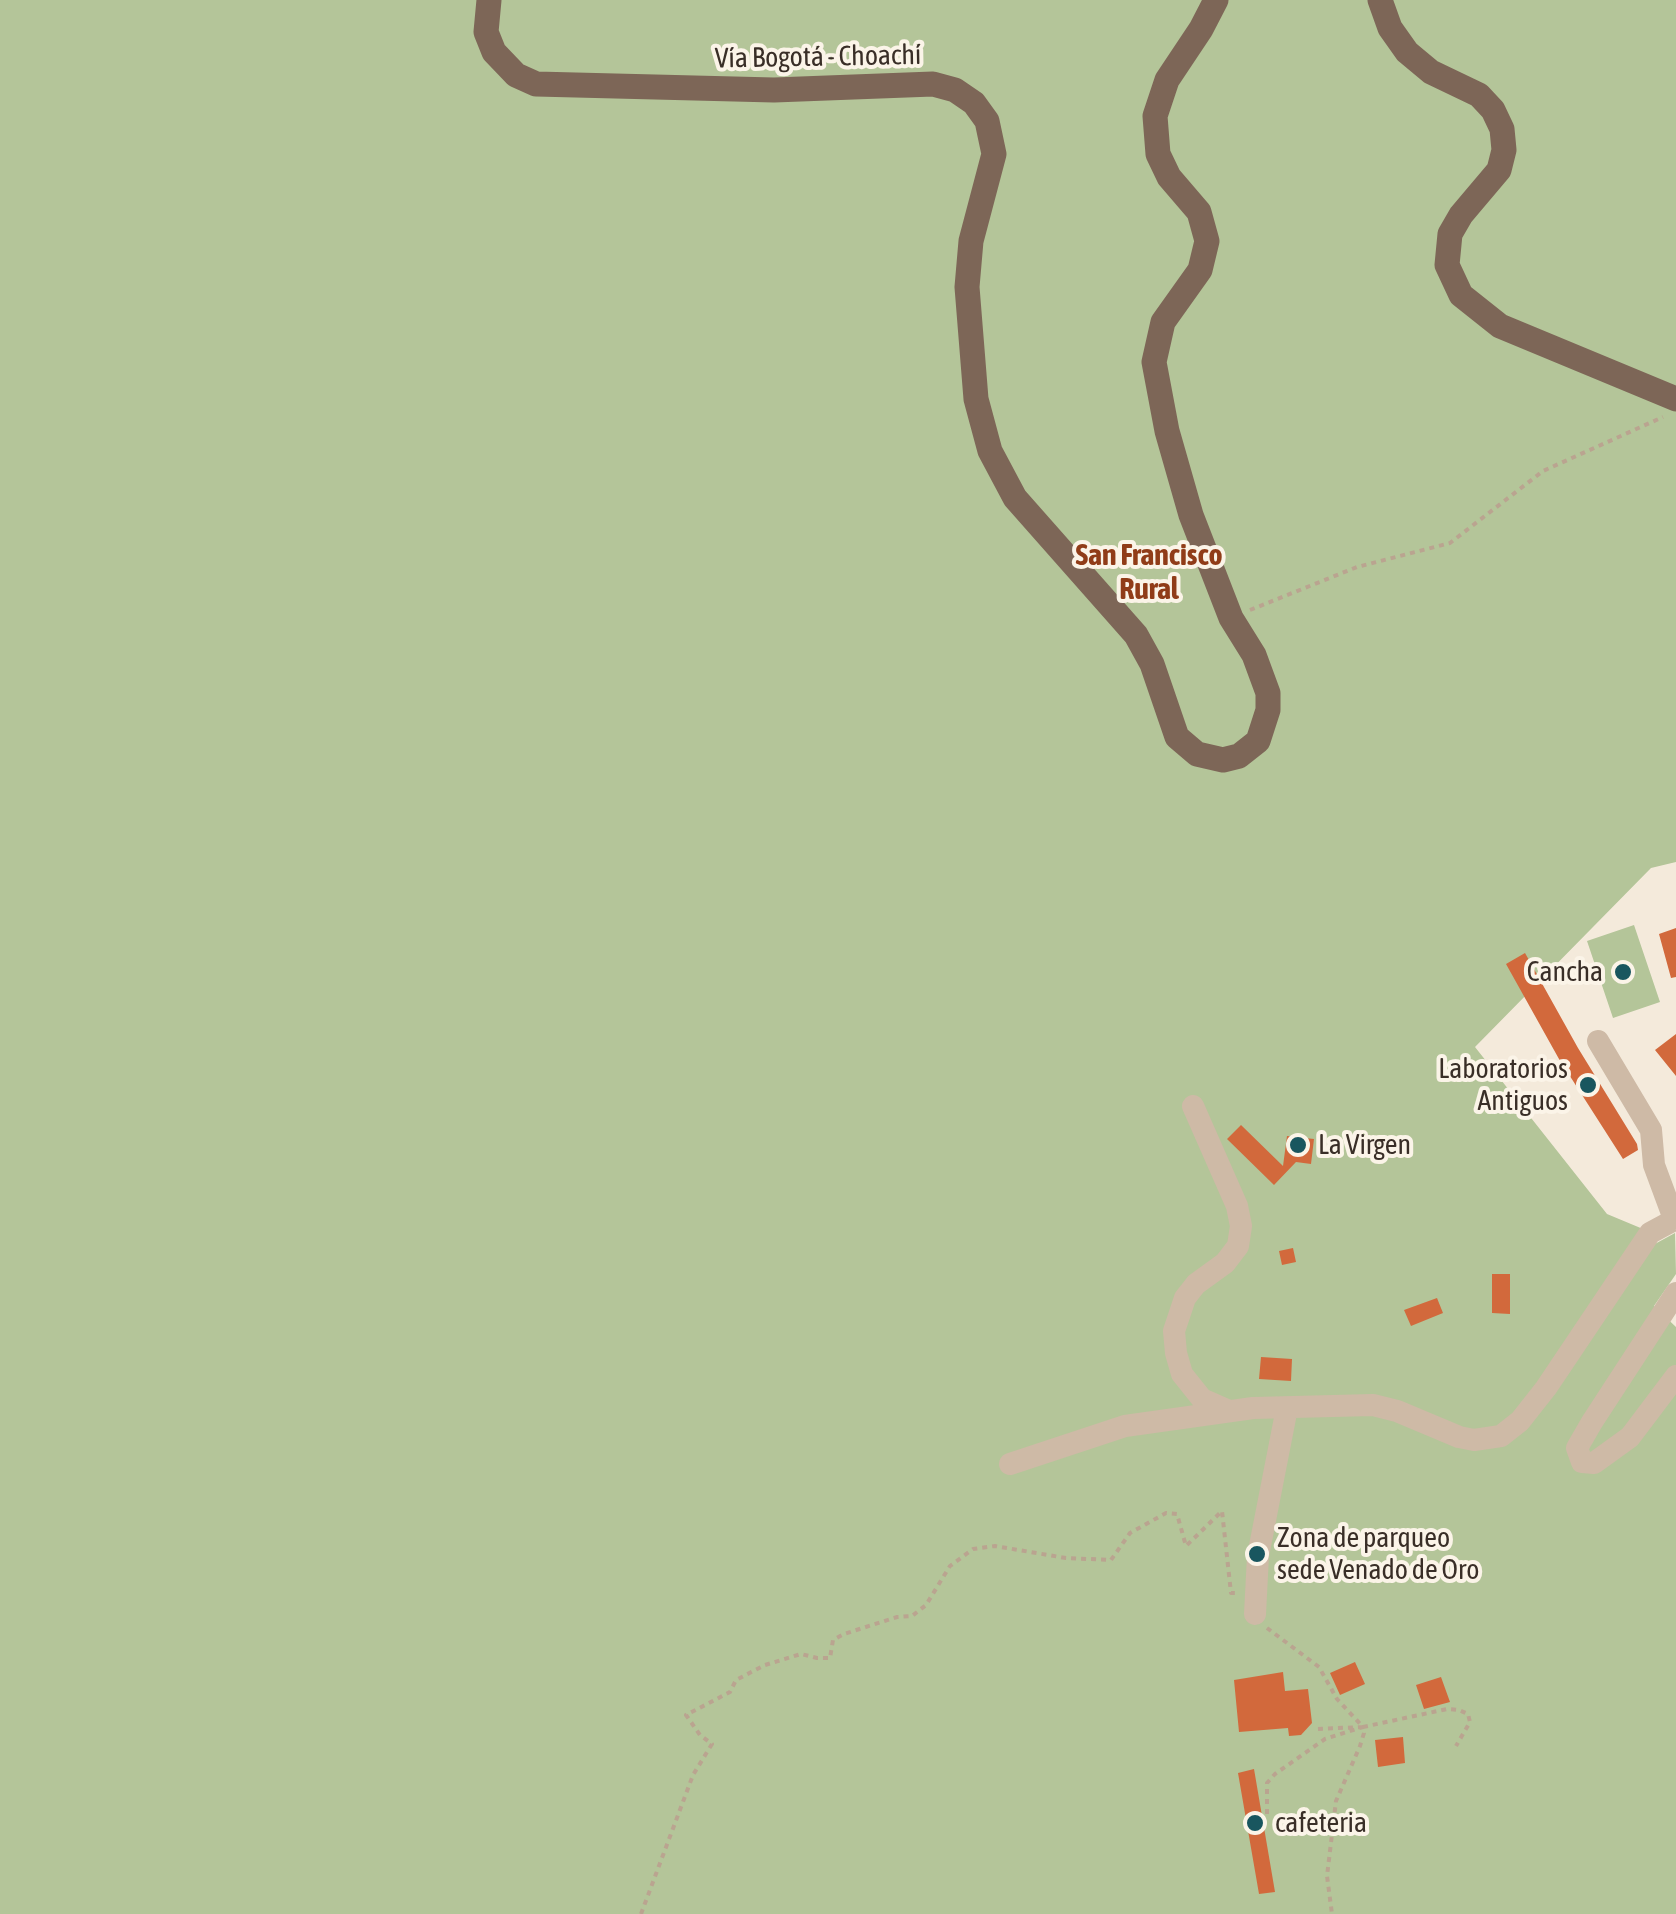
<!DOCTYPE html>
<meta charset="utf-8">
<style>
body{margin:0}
canvas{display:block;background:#f4eadb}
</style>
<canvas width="1676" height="1914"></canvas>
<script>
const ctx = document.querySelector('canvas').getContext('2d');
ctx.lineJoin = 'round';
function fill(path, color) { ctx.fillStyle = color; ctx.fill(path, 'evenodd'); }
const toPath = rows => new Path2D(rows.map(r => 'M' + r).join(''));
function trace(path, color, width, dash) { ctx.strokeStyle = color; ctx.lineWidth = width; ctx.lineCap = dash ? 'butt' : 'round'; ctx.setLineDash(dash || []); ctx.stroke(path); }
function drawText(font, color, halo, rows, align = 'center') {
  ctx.font = font + ' "Asap Condensed",sans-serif'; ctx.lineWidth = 8; ctx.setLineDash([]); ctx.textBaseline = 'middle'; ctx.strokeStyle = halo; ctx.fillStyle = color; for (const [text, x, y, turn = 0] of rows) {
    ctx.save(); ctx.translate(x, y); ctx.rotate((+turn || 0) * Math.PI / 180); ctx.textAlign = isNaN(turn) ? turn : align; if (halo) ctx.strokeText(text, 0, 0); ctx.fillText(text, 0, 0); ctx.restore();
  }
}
fill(toPath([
 [0,0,1676,0,1676,390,1647,398,1676,411,1676,862,1651,868,1475,1047,1607,1214,1643,1229,1653,1245,1675,1233,1676,1274,1654,1306,1676,1327,1676,1914,0,1914],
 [1634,925,1660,1002,1613,1018,1587,941]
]), '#b4c599');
fill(toPath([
 [1676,928,1676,977,1671,978,1659,934],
 [1525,953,1578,1048,1637,1144,1638,1150,1623,1159,1559,1059,1506,964],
 [1676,1034,1676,1076,1655,1050],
 [1241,1125,1283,1166,1287,1136,1314,1139,1311,1164,1296,1162,1274,1185,1227,1139],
 [1293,1248,1296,1262,1282,1265,1279,1251],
 [1492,1274,1510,1274,1510,1314,1492,1313],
 [1437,1298,1443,1313,1411,1326,1404,1310],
 [1261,1357,1292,1359,1291,1381,1259,1379],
 [1355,1662,1365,1684,1340,1695,1330,1673],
 [1283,1672,1285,1691,1308,1689,1312,1723,1301,1735,1289,1736,1288,1728,1239,1732,1234,1680],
 [1441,1677,1450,1702,1424,1709,1416,1685],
 [1403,1737,1405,1763,1378,1767,1375,1740],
 [1254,1769,1275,1892,1259,1894,1238,1773]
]), '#d2693c');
trace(toPath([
 [1250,610,1357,567,1450,543,1543,471,1663,417],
 [1267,1628,1319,1667,1337,1699,1363,1727,1317,1729],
 [1363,1727,1447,1709,1459,1710,1468,1714,1470,1722,1456,1746],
 [1267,1814,1267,1783,1275,1774,1325,1739,1363,1727,1364,1733,1360,1746,1336,1801,1327,1876,1332,1914],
 [641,1914,693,1775,712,1744,700,1735,686,1715,730,1692,736,1680,765,1665,801,1654,817,1658,830,1658,833,1640,844,1634,897,1617,912,1616,926,1605,950,1566,973,1549,995,1546,1066,1558,1111,1560,1130,1533,1166,1513,1177,1514,1186,1546,1222,1511,1231,1593,1235,1593]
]), '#baa490', 4, [5, 5]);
trace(toPath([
 [1598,1041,1651,1130,1654,1165,1674,1219],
 [1193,1106,1237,1206,1241,1226,1238,1246,1225,1263,1196,1284,1185,1298,1174,1331,1176,1353,1182,1374,1202,1399,1227,1410],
 [1676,1293,1592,1422,1577,1448,1582,1462,1594,1463,1630,1437,1676,1376],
 [1010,1464,1125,1426,1253,1408,1373,1405,1397,1411,1459,1437,1474,1440,1501,1436,1520,1421,1546,1388,1650,1233,1676,1219],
 [1255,1614,1258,1556,1287,1408]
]), '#cebaa6', 22);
trace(toPath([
 [489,0,486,32,494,52,516,75,536,84,774,90,933,84,955,90,974,103,987,121,994,154,971,241,967,287,976,399,990,451,1015,498,1136,635,1152,664,1177,737,1197,754,1223,760,1239,756,1258,741,1268,710,1268,693,1254,655,1231,618,1191,515,1167,431,1154,362,1163,322,1200,270,1207,241,1199,212,1169,177,1158,154,1155,116,1167,80,1201,29,1216,0],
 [1380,0,1390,28,1407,52,1431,72,1479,95,1493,110,1502,129,1504,150,1499,170,1461,215,1450,234,1447,265,1461,295,1500,326,1676,399]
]), '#7d6657', 25);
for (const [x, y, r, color] of [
 [1623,972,10,"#19565f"],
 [1588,1085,10,"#19565f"],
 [1298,1145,10,"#19565f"],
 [1257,1554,10,"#19565f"],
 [1255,1823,10,"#19565f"]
]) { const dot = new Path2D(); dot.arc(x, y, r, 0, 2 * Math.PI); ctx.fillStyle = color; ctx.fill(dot); trace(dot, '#fbf4e8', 4); }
drawText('28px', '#392e27', '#fbf4e8', [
 ["Vía Bogotá - Choachí",818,57,-1]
]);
drawText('28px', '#392e27', '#fbf4e8', [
 ["Cancha",1603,972,"right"],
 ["Laboratorios",1568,1069,"right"],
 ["Antiguos",1568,1101,"right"],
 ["La Virgen",1318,1145],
 ["Zona de parqueo",1277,1538],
 ["sede Venado de Oro",1277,1570],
 ["cafeteria",1275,1823]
], 'left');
drawText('bold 30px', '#903c18', '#fbf4e8', [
 ["San Francisco",1149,556],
 ["Rural",1149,590]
]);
</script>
